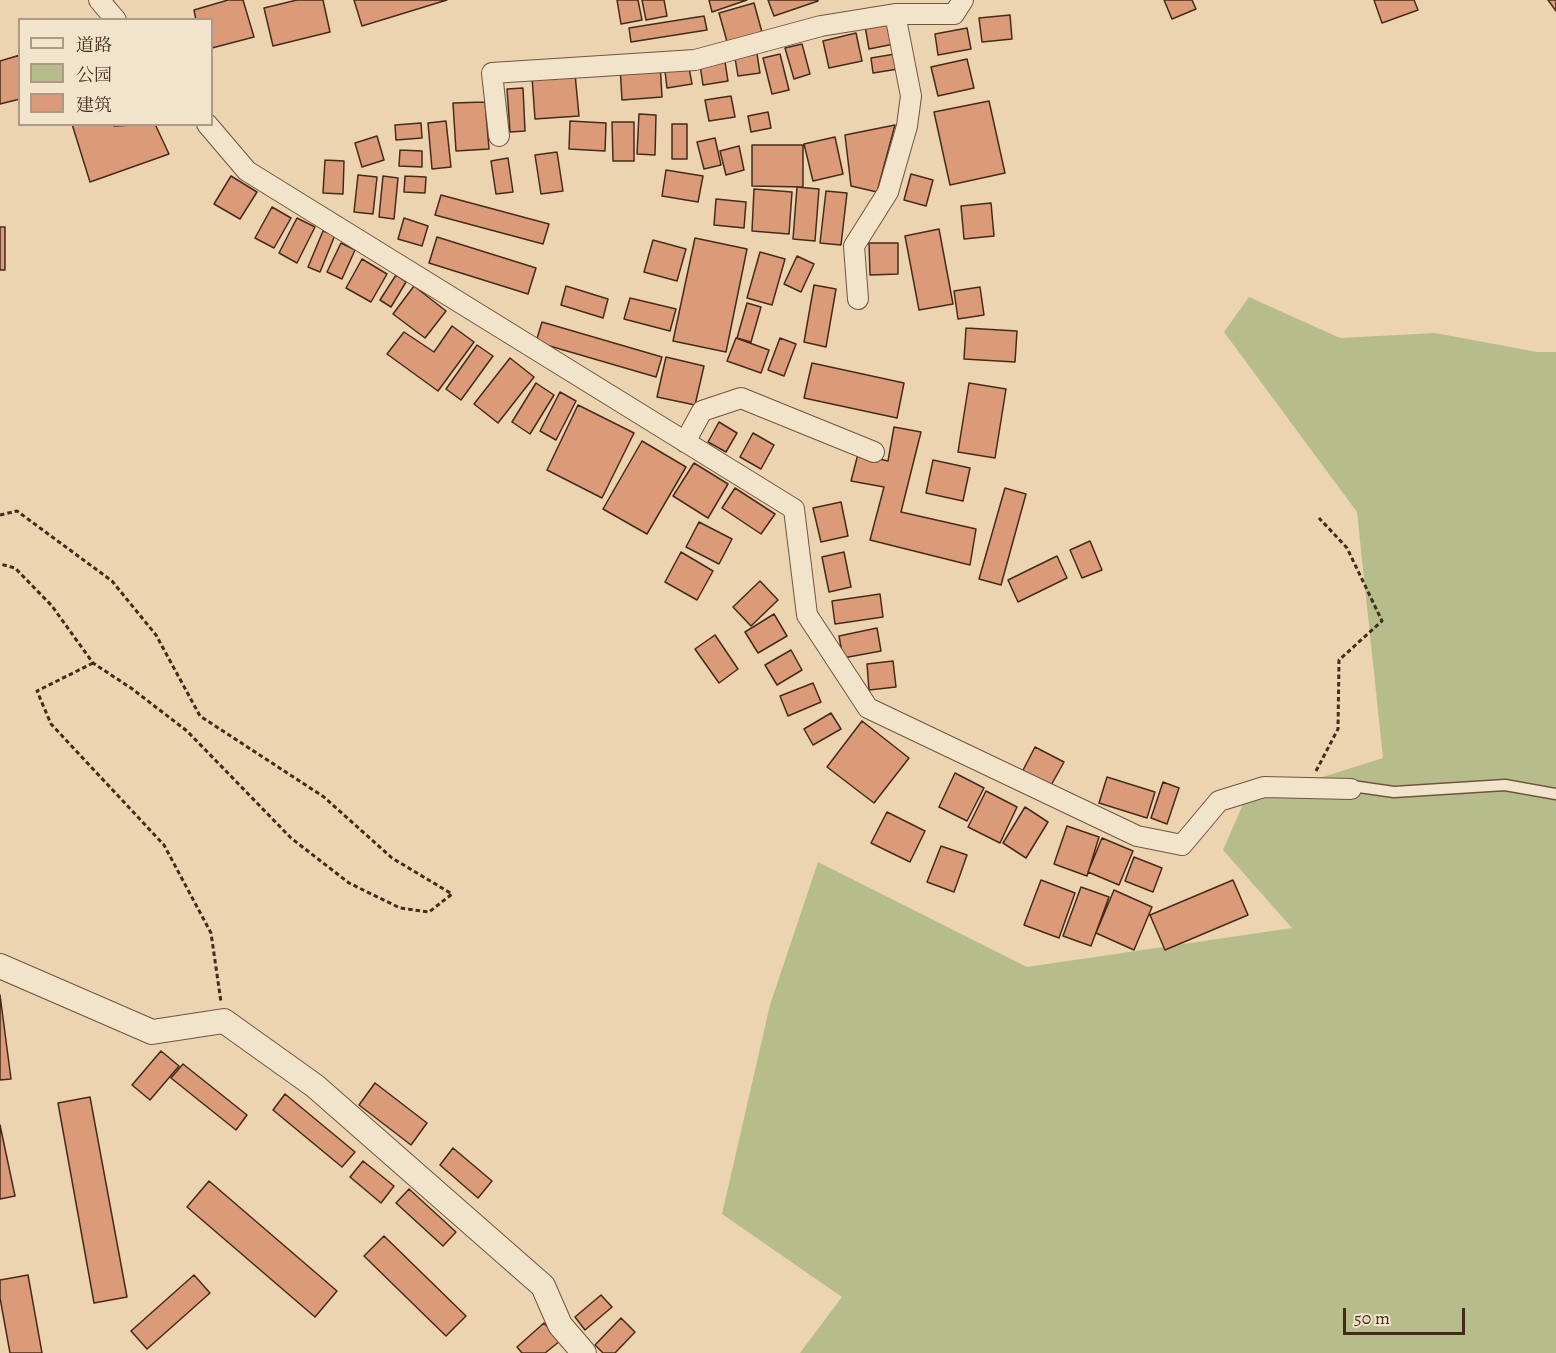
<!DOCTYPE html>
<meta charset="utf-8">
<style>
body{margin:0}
#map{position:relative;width:1556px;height:1353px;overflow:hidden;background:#ebd4af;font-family:Alegreya,"Noto Serif SC",serif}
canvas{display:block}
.legend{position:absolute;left:18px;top:18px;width:195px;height:108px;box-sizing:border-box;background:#f2e3cb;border:2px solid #ad9985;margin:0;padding:8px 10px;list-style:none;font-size:18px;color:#462b1c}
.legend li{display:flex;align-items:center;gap:12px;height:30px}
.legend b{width:30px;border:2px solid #ad9985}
.scale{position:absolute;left:1343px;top:1308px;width:122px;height:27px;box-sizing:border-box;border:3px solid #462b1c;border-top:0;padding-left:8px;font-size:18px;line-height:21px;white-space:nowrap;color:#462b1c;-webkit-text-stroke:4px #f2e3cb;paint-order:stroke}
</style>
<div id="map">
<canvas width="1556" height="1353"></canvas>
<ul class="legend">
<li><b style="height:8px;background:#f2e3cb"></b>道路</li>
<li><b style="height:16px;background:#b6bd8b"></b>公园</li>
<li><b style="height:16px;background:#dc9b78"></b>建筑</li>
</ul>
<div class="scale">50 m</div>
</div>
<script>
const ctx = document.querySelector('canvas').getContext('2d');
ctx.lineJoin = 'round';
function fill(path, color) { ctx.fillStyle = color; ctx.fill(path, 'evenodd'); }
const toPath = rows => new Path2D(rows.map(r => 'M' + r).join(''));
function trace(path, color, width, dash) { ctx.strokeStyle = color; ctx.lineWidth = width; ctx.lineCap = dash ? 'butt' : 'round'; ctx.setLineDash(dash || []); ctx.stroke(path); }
fill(toPath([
 [1249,297,1340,338,1435,333,1537,352,1556,352,1556,1353,800,1353,842,1297,722,1214,770,1005,818,862,1027,967,1292,928,1223,850,1244,802,1383,758,1357,512,1224,332]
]), '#b6bd8b');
const building = toPath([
 [228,0,243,0,254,37,212,48,212,20,196,20,194,10,228,0],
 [297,0,323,0,330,32,273,46,264,8,297,0],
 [354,0,447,0,362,26,354,0],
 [617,0,638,0,642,20,621,24,617,0],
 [642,0,664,0,667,16,646,20,642,0],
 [709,0,747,0,712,12,709,0],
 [768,0,818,0,818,1,774,16,768,0],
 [1164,0,1192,0,1196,9,1172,19,1164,0],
 [1374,0,1414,0,1418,10,1382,23,1374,0],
 [1548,0,1556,0,1556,11,1548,0],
 [754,3,763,36,728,45,719,13,754,3],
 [1010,15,1012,39,982,42,979,18,1010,15],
 [704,16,707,30,631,42,629,28,704,16],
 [889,21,894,44,869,49,865,26,889,21],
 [967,28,971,49,938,55,935,34,967,28],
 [856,33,862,61,829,68,823,41,856,33],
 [802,44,810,74,794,79,785,48,802,44],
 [757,54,760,73,738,76,735,58,757,54],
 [780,54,789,90,772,94,763,58,780,54],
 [895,54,898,69,873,73,871,58,895,54],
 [20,55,20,99,0,104,0,61,20,55],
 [967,59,974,88,938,96,931,67,967,59],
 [725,62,728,81,703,85,700,65,725,62],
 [660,63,662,97,622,100,620,66,660,63],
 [689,68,692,84,667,88,665,71,689,68],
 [575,74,579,116,535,119,532,77,575,74],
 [523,88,525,131,510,132,507,89,523,88],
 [731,96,735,117,709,121,705,100,731,96],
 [989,101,1005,173,950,185,934,112,989,101],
 [485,102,489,149,456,151,453,103,485,102],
 [768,112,771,128,751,132,748,116,768,112],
 [639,114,656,115,655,155,637,154,639,114],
 [446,121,451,167,432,169,428,123,446,121],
 [570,121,606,123,605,151,569,149,570,121],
 [612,122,634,122,634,161,613,161,612,122],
 [421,123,422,138,396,140,395,125,421,123],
 [72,124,114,124,114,126,155,124,169,154,90,182,72,124],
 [672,124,687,124,687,159,672,159,672,124],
 [895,125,877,192,851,186,845,135,895,125],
 [377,136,384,160,362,167,355,143,377,136],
 [835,137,843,174,813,181,804,144,835,137],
 [715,138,721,165,704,169,697,142,715,138],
 [752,145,803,145,803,187,752,186,752,145],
 [739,146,744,170,726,175,720,151,739,146],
 [400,150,422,151,422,167,399,166,400,150],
 [557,152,563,191,541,194,535,155,557,152],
 [508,158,513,192,496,194,491,161,508,158],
 [325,160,344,161,343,194,323,193,325,160],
 [666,170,703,176,698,202,662,196,666,170],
 [911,174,933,180,926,206,904,200,911,174],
 [358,175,377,177,373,214,354,212,358,175],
 [231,176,257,192,240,219,214,204,231,176],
 [383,176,398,178,394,219,379,217,383,176],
 [405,176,426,177,425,193,404,192,405,176],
 [797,187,819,189,815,241,793,239,797,187],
 [754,189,792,192,789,234,752,231,754,189],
 [826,191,847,193,841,245,820,243,826,191],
 [441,195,549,224,543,244,435,215,441,195],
 [716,199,746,202,744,228,714,225,716,199],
 [991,203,994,236,964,239,961,206,991,203],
 [272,207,291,218,274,248,255,238,272,207],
 [297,218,315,227,297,263,279,253,297,218],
 [404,218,428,226,422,246,398,239,404,218],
 [0,227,5,227,5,270,0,270,0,227],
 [939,229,953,304,919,310,905,236,939,229],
 [323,231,335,235,320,272,308,267,323,231],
 [437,237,536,268,528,294,429,263,437,237],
 [695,238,747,249,726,352,673,341,695,238],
 [653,240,686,249,677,281,644,272,653,240],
 [341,243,355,250,342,279,327,272,341,243],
 [869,243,898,243,898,274,870,275,869,243],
 [760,252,785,259,772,305,747,298,760,252],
 [797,256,814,264,801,292,784,284,797,256],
 [362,259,387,274,371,302,346,288,362,259],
 [396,275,406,282,391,307,380,300,396,275],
 [814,285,836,289,826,347,804,342,814,285],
 [414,286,446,311,425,338,393,314,414,286],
 [566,286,608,299,603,318,561,305,566,286],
 [980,287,984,315,958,319,954,291,980,287],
 [630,298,676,309,670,331,624,319,630,298],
 [747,303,761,307,751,342,737,338,747,303],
 [542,322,662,357,656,377,536,342,542,322],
 [452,326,474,342,438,391,387,354,404,332,434,352,452,326],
 [966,328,1017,331,1015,362,964,359,966,328],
 [736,338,769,350,761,373,727,361,736,338],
 [780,338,796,344,784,376,768,370,780,338],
 [477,345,493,356,461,400,446,389,477,345],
 [666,357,704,366,695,405,657,397,666,357],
 [510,358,534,377,498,423,474,404,510,358],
 [812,363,904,383,897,418,804,398,812,363],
 [536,383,554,395,530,434,512,422,536,383],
 [969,383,1006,389,995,458,958,452,969,383],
 [560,392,576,401,556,440,540,431,560,392],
 [578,405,634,433,602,498,547,470,578,405],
 [719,422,737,433,726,452,708,442,719,422],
 [894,427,921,432,901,512,976,529,970,565,870,540,884,487,851,481,858,454,888,461,894,427],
 [753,433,774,445,761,469,740,457,753,433],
 [642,441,686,467,647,534,603,509,642,441],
 [933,460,970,468,963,501,926,493,933,460],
 [694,463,728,484,708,518,673,496,694,463],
 [735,488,775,514,761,534,722,508,735,488],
 [1005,488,1026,494,1001,585,979,579,1005,488],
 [841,502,848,536,821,542,813,508,841,502],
 [699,522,732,539,719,564,686,547,699,522],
 [1090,541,1102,570,1082,578,1070,550,1090,541],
 [681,552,713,571,697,600,665,582,681,552],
 [844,552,851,587,829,592,822,557,844,552],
 [1057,556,1067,578,1018,602,1008,580,1057,556],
 [760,581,778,600,751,626,733,607,760,581],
 [880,594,883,617,835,624,832,601,880,594],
 [774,614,787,636,758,653,745,632,774,614],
 [877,628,881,651,843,658,839,636,877,628],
 [715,635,738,669,719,683,695,649,715,635],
 [791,650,802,670,777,685,765,665,791,650],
 [893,661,896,687,869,690,867,664,893,661],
 [813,683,821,702,788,716,780,696,813,683],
 [831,713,841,729,813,745,804,729,831,713],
 [862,721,909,758,874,803,827,767,862,721],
 [1035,747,1064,762,1049,789,1021,774,1035,747],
 [955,773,984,788,967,821,939,807,955,773],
 [1107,777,1155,792,1147,818,1099,803,1107,777],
 [1163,782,1179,788,1167,824,1151,818,1163,782],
 [986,791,1017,807,1000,843,968,827,986,791],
 [1025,807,1048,822,1026,858,1003,843,1025,807],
 [887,812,925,831,910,862,871,843,887,812],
 [1067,826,1099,837,1087,876,1054,864,1067,826],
 [1102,838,1133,851,1119,885,1088,872,1102,838],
 [941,846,967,855,954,892,927,882,941,846],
 [1134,857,1162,868,1153,892,1125,881,1134,857],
 [1041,880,1075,893,1059,938,1024,925,1041,880],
 [1233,880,1248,915,1165,950,1150,915,1233,880],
 [1081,887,1109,897,1091,946,1063,936,1081,887],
 [1114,890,1152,907,1134,950,1096,933,1114,890],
 [0,995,11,1079,0,1080,0,995],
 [161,1051,179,1066,150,1100,132,1085,161,1051],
 [183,1064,247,1115,236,1130,171,1078,183,1064],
 [375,1083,427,1123,411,1145,359,1105,375,1083],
 [285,1094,355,1152,342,1167,273,1110,285,1094],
 [90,1097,127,1297,94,1303,58,1103,90,1097],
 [0,1125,15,1196,0,1199,0,1125],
 [453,1148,492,1181,478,1198,440,1165,453,1148],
 [363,1161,394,1186,381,1203,350,1177,363,1161],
 [209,1181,337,1291,315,1317,187,1207,209,1181],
 [409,1189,456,1232,443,1246,396,1203,409,1189],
 [384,1236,466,1316,446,1336,364,1256,384,1236],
 [28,1275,42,1353,10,1353,0,1298,0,1280,28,1275],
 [194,1275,210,1293,147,1349,131,1331,194,1275],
 [601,1295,612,1307,585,1330,575,1317,601,1295],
 [621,1318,635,1332,615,1353,603,1353,595,1345,621,1318],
 [544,1323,560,1341,545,1353,522,1353,517,1347,544,1323]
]);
fill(building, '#dc9b78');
trace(building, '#462b1c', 1.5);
const service = toPath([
 [1351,789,1359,787,1394,792,1505,785,1556,794]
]);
const minor = toPath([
 [99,0,116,20],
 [207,124,247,171,794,509,807,615,868,708,1137,836,1182,845,1219,801,1264,787,1351,789],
 [499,136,492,73,695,60,821,26,895,14],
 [858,299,854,246,888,192,907,126,911,96,895,14,954,14,963,0],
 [685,442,702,411,741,398,874,452]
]);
const tertiary = toPath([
 [0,966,152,1032,224,1021,315,1086,543,1286,560,1325,584,1353]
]);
trace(service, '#6f5541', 13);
trace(minor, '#6f5541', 22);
trace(tertiary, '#6f5541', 26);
trace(toPath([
 [0,515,17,511,112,581,156,635,200,716,324,797,392,858,452,894,429,912,400,908,349,883,291,838,187,731,131,688,93,663,52,606,15,568,0,564],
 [93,663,37,691,51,724,164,845,211,933,221,1002],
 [1316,771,1338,729,1339,660,1382,621,1347,548,1319,518]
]), '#462b1c', 3, [4.5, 3]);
trace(service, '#f2e3cb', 10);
trace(minor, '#f2e3cb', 20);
trace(tertiary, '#f2e3cb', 24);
</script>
